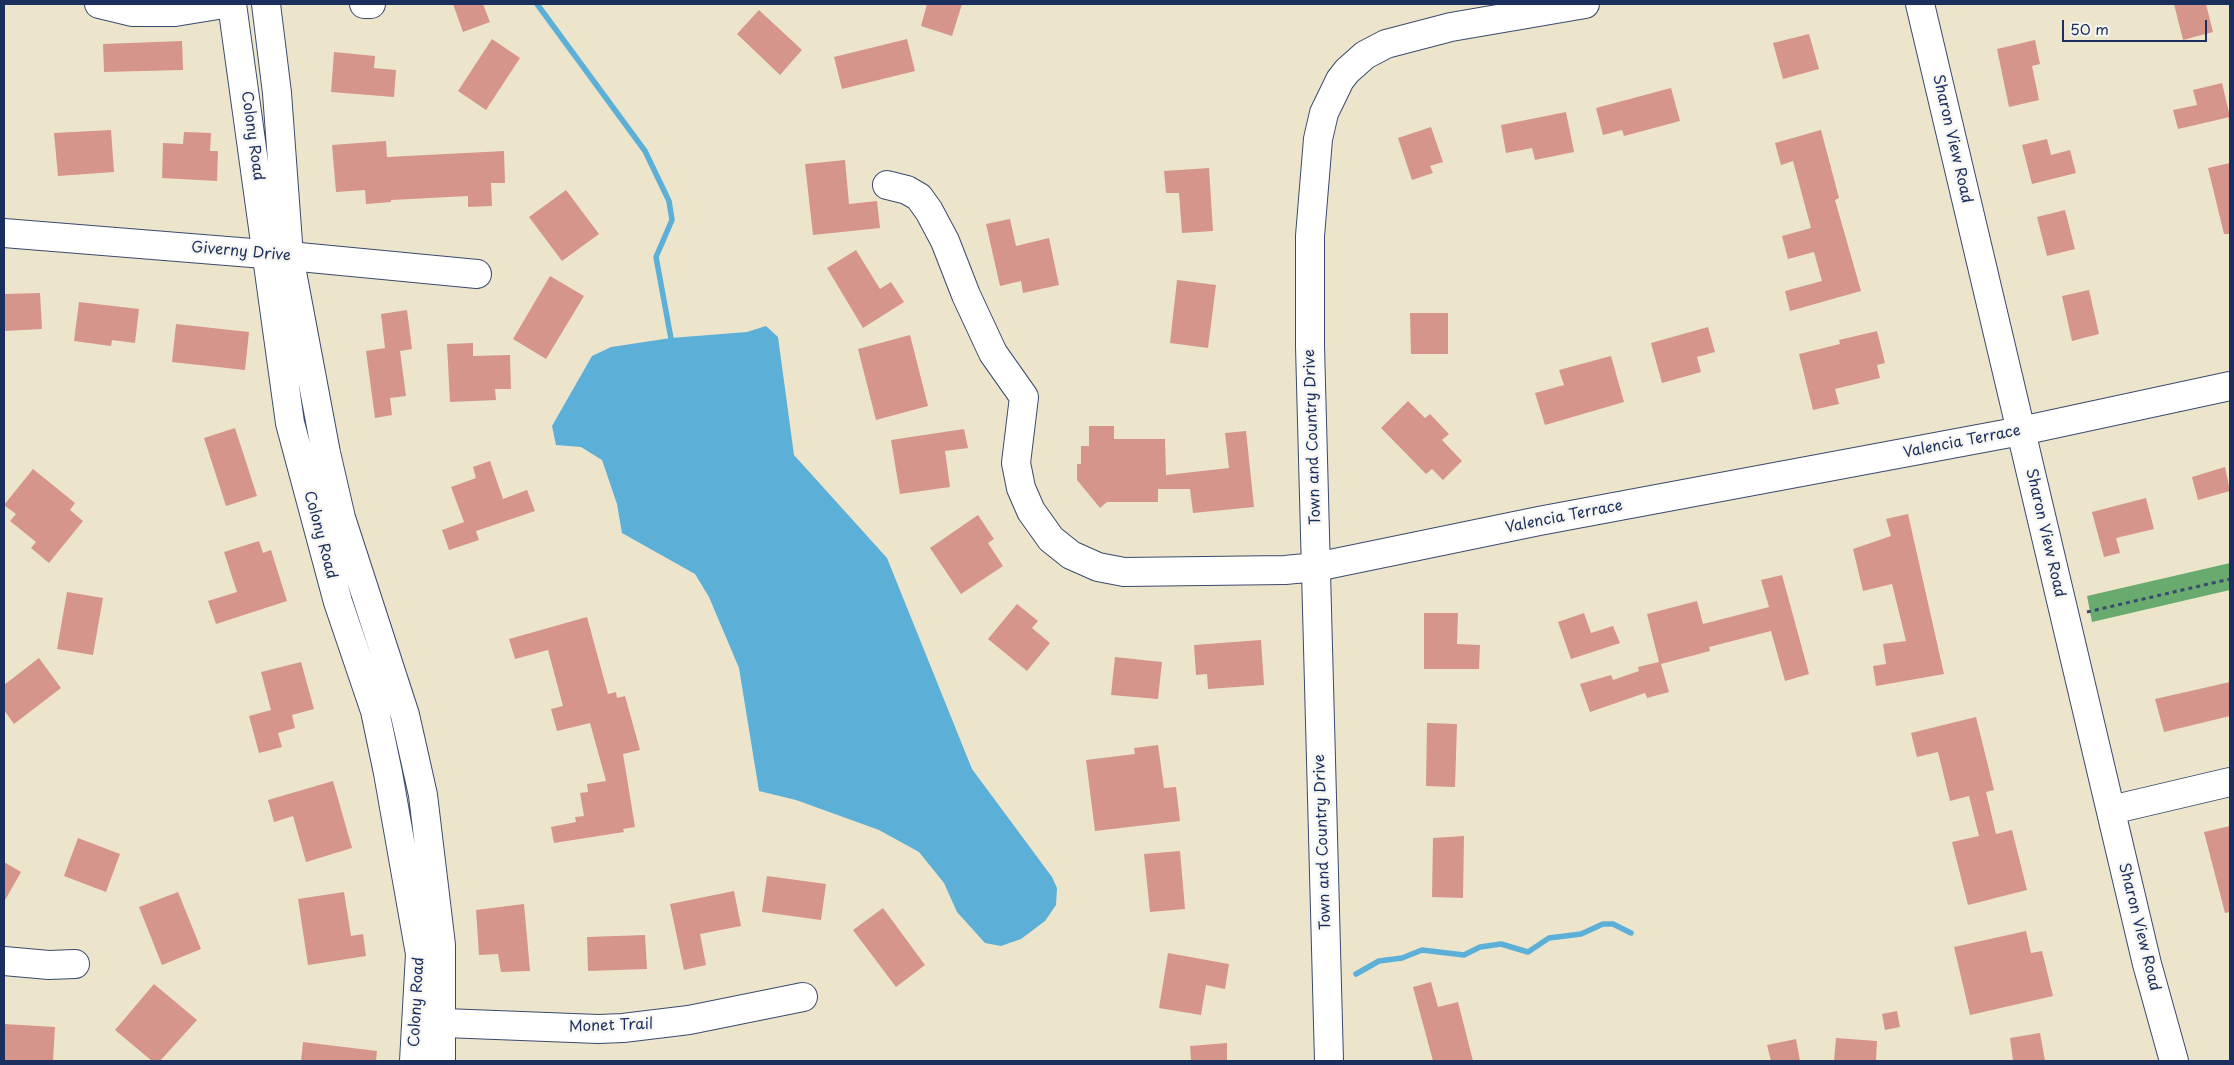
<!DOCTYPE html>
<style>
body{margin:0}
#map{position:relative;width:2234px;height:1065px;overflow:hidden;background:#ede5cb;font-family:"Playpen Sans",sans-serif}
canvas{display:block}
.frame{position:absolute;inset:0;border:5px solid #1b2f5e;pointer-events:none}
.scale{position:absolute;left:2062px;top:20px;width:145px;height:22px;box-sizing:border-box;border:2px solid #1b2f5e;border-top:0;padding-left:6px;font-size:15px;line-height:18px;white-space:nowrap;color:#1b2f5e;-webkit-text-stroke:4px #f6f6f2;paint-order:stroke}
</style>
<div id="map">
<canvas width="2234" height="1065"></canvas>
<div class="frame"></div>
<div class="scale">50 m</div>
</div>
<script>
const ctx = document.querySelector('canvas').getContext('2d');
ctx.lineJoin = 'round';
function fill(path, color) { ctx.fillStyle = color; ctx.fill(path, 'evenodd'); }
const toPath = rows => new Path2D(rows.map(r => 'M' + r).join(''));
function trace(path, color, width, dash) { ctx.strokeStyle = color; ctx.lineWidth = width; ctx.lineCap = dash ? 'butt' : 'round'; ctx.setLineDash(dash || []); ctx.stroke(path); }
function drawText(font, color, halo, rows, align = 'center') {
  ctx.font = font + ' "Playpen Sans",sans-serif'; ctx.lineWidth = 5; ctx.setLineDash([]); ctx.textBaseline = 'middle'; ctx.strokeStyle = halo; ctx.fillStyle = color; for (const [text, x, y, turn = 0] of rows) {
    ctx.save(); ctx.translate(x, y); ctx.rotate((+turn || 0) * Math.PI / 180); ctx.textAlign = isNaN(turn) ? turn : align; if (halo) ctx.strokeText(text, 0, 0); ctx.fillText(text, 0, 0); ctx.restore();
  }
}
fill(toPath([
 [2230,563,2230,590,2092,622,2087,596]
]), '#69ab6e');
fill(toPath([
 [766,326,778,337,794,455,887,558,972,769,1052,877,1057,888,1056,905,1045,921,1021,939,1001,946,985,943,957,912,944,883,919,852,879,830,796,800,759,791,739,668,709,597,695,574,622,533,617,504,602,460,581,447,556,445,552,426,592,356,611,347,671,338,747,332]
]), '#5cafd7');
trace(toPath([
 [537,4,645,151,669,201,672,220,656,257,672,344],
 [1356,974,1379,961,1402,958,1422,950,1464,955,1480,947,1501,944,1528,952,1549,938,1581,934,1603,924,1613,924,1631,933]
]), '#5cafd7', 5.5);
fill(toPath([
 [453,4,483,4,490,22,463,32],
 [927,4,962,4,952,36,921,26],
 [2174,4,2206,4,2213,32,2183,40],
 [759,10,802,50,780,75,737,34],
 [1809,34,1819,69,1783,79,1773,43],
 [492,39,520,58,486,110,458,91],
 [907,39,915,71,842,89,834,57],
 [2035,40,2040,64,2032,66,2039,100,2009,107,1997,49],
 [182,41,183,70,104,72,103,44],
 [334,52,375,56,374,68,396,70,394,97,331,92],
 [2222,83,2230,117,2178,129,2173,110,2197,105,2193,90],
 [1671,88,1680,121,1624,136,1622,130,1603,135,1596,108],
 [1566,112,1574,152,1535,160,1532,148,1506,153,1501,125],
 [1431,127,1443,162,1430,166,1433,173,1412,180,1398,138],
 [111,130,114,172,58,176,54,133],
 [1821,130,1839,198,1835,200,1861,291,1790,311,1785,291,1822,281,1814,252,1788,259,1782,236,1811,228,1793,161,1781,165,1775,143],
 [184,132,211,133,210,151,218,151,217,181,162,178,163,143,183,144],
 [2047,139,2051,155,2070,150,2076,173,2032,184,2022,145],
 [386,141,387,157,504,151,505,183,491,183,492,206,468,207,468,196,391,200,391,202,366,204,365,190,336,192,332,145],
 [845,160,849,204,877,201,880,228,813,235,805,164],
 [2230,163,2230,234,2224,234,2208,168],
 [1209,168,1213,231,1182,233,1179,193,1166,193,1164,171],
 [566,190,599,234,562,261,529,217],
 [2065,210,2075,249,2047,256,2037,217],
 [1010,219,1016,246,1049,238,1059,285,1023,293,1021,281,1000,286,986,224],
 [856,250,880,289,891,282,904,302,863,328,827,268],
 [550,276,584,296,546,359,513,339],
 [1177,280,1216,285,1208,348,1170,343],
 [2089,290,2099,334,2072,341,2062,296],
 [40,293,42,329,4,331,4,294],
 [79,302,139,309,135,343,112,340,111,346,74,341],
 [407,310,412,349,400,351,406,396,390,398,392,415,375,418,366,351,385,348,381,314],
 [1410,313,1448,313,1448,354,1411,354],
 [176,324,249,332,245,370,172,362],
 [1708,327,1715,352,1697,357,1701,372,1662,383,1651,343],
 [1877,331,1885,363,1877,365,1880,378,1835,389,1839,404,1813,410,1799,354,1840,344,1839,340],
 [910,335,928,406,876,420,858,349],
 [473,343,473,356,510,355,511,389,495,389,496,400,450,402,447,344],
 [1611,356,1624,402,1545,425,1535,393,1564,385,1559,370],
 [1408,401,1425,418,1430,414,1449,434,1442,440,1462,461,1443,480,1432,469,1426,474,1381,428],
 [1089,426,1114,426,1114,439,1165,439,1166,475,1229,468,1225,433,1246,431,1254,507,1193,513,1190,489,1158,489,1158,502,1107,502,1100,508,1077,480,1077,464,1081,464,1081,446,1089,446],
 [235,428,257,496,226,506,204,438],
 [964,429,968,448,945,451,950,487,900,494,891,440],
 [490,461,503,499,527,490,535,511,476,531,479,540,449,550,442,530,464,522,451,487,476,478,473,467],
 [2225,467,2230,491,2198,500,2192,477],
 [33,469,75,503,70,510,83,521,49,563,31,548,36,542,10,521,16,514,4,505],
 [2146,498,2154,529,2116,538,2120,553,2104,557,2092,512],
 [1908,514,1944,674,1876,686,1873,666,1886,664,1883,644,1906,641,1892,584,1863,591,1853,549,1891,536,1886,519],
 [978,515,994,539,988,543,1003,566,961,594,930,548],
 [259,541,263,553,271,550,287,601,216,624,208,601,237,592,224,552],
 [1782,575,1809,674,1785,681,1771,631,1709,647,1710,651,1661,664,1669,692,1647,698,1645,693,1590,712,1580,684,1611,675,1613,680,1639,671,1638,667,1659,662,1647,614,1697,601,1703,624,1769,607,1761,580],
 [67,592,103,598,93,655,57,649],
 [1017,604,1038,621,1032,628,1050,643,1027,671,988,639],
 [1424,613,1458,613,1457,644,1480,645,1479,669,1424,669],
 [1584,613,1591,633,1613,626,1620,643,1571,659,1558,622],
 [587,617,608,694,616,692,617,698,625,696,640,750,623,754,635,827,623,829,624,832,554,843,551,827,576,822,575,817,584,816,580,793,588,792,587,784,606,781,590,723,557,731,551,709,563,706,548,650,515,659,509,639],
 [1261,640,1264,685,1208,689,1207,674,1196,675,1194,645],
 [1115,657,1162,662,1158,699,1111,695],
 [39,658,61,688,14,724,4,710,4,685],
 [301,662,314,709,292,715,295,728,278,733,282,747,259,753,249,716,271,710,261,672],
 [2230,682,2230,716,2164,732,2155,699],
 [1976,717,1994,790,1986,792,1996,834,2012,830,2027,890,1968,905,1952,842,1979,836,1969,796,1950,801,1938,752,1917,757,1911,733],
 [1427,723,1457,724,1455,787,1426,786],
 [1158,745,1164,788,1176,787,1180,821,1095,831,1086,760,1135,754,1134,748],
 [333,781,352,848,306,862,293,816,274,822,268,800],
 [2230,826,2230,912,2225,913,2204,832],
 [1464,836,1463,898,1432,897,1433,838],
 [78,838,120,854,106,892,64,876],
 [1180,851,1185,909,1150,912,1144,854],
 [4,862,21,872,4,902],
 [767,876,826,884,821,920,762,912],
 [734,891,741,926,700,934,706,965,684,970,670,904],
 [178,892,201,949,162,965,139,907],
 [344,892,351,936,363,934,366,956,308,965,298,899],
 [524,904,530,971,501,972,498,954,479,955,476,910],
 [883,908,925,965,896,987,853,930],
 [2026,931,2031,953,2042,951,2053,996,1970,1015,1954,947],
 [645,935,647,969,588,971,587,937],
 [1168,953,1229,964,1225,989,1206,985,1201,1015,1159,1008],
 [1431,982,1438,1007,1458,1002,1473,1061,1433,1061,1413,987],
 [154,984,197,1020,160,1061,152,1061,115,1030],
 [1897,1011,1900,1027,1885,1030,1882,1014],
 [4,1024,55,1027,53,1061,4,1061],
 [2040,1033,2045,1061,2013,1061,2010,1038],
 [1836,1038,1877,1041,1876,1061,1834,1061],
 [1796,1039,1800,1061,1771,1061,1767,1045],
 [303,1042,377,1051,376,1061,301,1061],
 [1227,1043,1227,1061,1191,1061,1190,1046]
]), '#d5958b');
const minor = toPath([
 [99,4,132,12,175,12,224,4],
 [364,4,371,4],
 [1920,4,2147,964,2174,1061],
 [887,185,907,190,919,197,929,211,945,241,966,295,993,353,1024,397,1016,463,1021,488,1031,511,1051,539,1071,555,1098,567,1124,572,1285,570,1316,567,1539,521,2021,431,2230,386],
 [4,233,289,256,477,274],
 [2111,810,2230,782],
 [4,961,49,965,75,964],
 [419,1022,598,1029,623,1028,689,1020,803,997],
 [1329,1061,1310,346,1310,236,1318,139,1324,113,1340,80,1347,71,1365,55,1386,44,1451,27,1585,4]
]);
const major = toPath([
 [232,4,290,423,338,602,375,711,388,773,420,954,414,1061],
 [266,4,277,93,289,256,326,453,341,518,405,715,423,795,441,945,441,1061]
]);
trace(minor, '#3a4a6e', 30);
trace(major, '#3a4a6e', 30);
trace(toPath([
 [2087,612,2230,579]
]), '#3a4a6e', 3, [4, 4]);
trace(minor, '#fff', 28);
trace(major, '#fff', 28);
drawText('15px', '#1b2f5e', '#f6f6f2', [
 ["Colony Road",252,136,82],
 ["Sharon View Road",1952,139,77],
 ["Giverny Drive",241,252,5],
 ["Town and Country Drive",1313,437,-92],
 ["Valencia Terrace",1962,442,-11],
 ["Valencia Terrace",1564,517,-11],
 ["Sharon View Road",2045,533,77],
 ["Colony Road",320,535,75],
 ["Town and Country Drive",1323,842,-92],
 ["Sharon View Road",2139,927,76],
 ["Colony Road",417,1002,-87],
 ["Monet Trail",611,1026,-2]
]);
</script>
